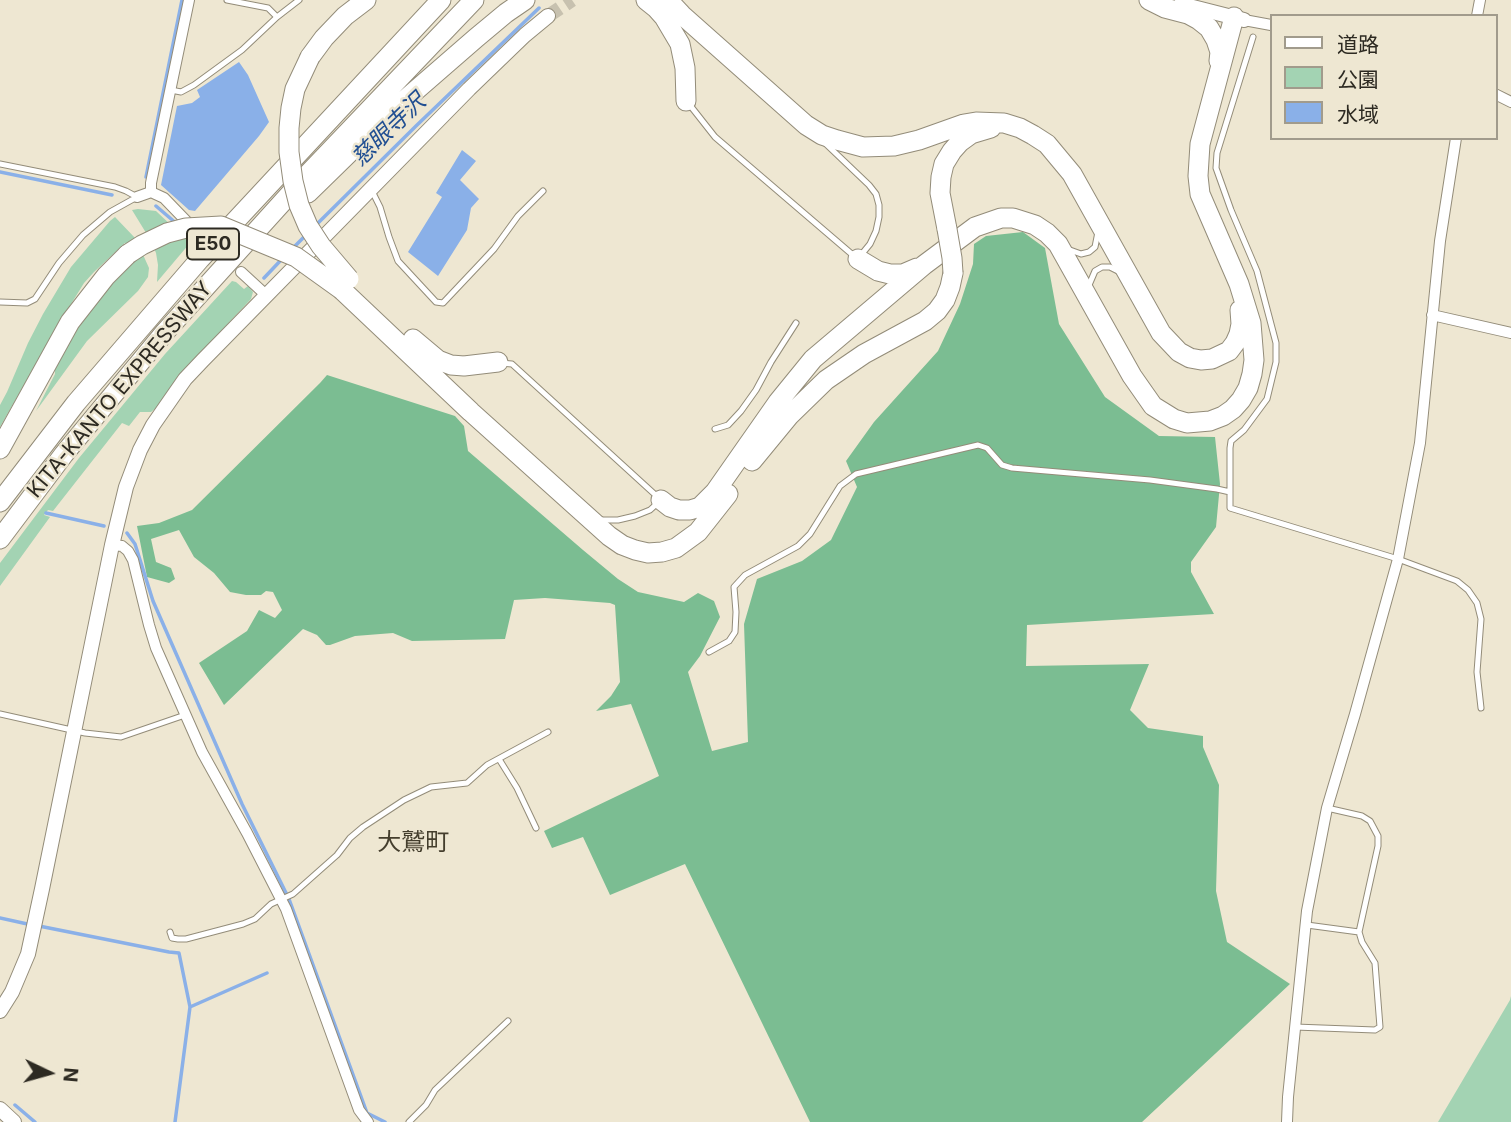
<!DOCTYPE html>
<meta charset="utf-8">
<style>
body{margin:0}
#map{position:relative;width:1511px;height:1122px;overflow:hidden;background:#eee7d2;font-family:Inter,"Noto Sans JP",sans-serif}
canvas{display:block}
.legend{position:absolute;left:1270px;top:14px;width:228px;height:126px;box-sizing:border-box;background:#eee7d2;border:2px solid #a19b8c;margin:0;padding:9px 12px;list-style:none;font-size:21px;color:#2d2a22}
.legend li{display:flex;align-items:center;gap:14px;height:35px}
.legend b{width:35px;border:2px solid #a19b8c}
.north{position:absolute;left:14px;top:1038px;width:70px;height:70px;-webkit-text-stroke:5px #eee7d2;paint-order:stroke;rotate:95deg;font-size:19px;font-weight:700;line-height:28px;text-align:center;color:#2d2a22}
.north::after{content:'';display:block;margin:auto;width:24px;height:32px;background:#2d2a22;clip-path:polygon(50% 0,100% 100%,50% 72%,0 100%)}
</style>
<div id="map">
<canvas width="1511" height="1122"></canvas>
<ul class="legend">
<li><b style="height:9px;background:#fff"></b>道路</li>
<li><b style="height:19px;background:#a3d3b3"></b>公園</li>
<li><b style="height:19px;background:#8ab0e8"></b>水域</li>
</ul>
<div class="north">N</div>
</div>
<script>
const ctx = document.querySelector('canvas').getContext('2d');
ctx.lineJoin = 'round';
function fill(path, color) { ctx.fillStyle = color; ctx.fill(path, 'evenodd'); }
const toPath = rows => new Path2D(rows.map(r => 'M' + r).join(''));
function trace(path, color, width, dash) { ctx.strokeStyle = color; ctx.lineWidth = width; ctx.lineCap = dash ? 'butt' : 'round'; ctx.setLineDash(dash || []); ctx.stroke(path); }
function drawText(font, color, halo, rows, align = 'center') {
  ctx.font = font + ' Inter,"Noto Sans JP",sans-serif'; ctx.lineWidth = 5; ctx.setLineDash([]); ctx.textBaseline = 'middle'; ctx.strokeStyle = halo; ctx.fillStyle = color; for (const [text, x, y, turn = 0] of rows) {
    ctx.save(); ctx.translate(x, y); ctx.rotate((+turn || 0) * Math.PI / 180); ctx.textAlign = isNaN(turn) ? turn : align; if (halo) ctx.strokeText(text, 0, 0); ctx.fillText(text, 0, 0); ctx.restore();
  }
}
fill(toPath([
 [138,209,156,211,190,243,157,282,158,265,156,253,151,241,132,210],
 [115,217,136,239,149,268,148,277,138,291,87,341,36,411,55,374,55,366,77,326,93,303,135,258,125,243,94,272,84,283,60,322,0,427,0,405,7,392,28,343,43,314,71,267,110,221],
 [232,281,236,282,244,289,248,286,253,292,251,299,177,378,156,408,151,412,140,412,129,426,122,423,53,511,48,510,44,515,50,517,0,586,0,563,79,458,165,354],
 [1511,996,1511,1122,1438,1122,1510,1000]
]), '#a3d3b3');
fill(toPath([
 [1023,232,1045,248,1059,324,1105,397,1159,436,1215,437,1220,484,1216,527,1191,562,1191,572,1214,614,1027,625,1026,666,1149,664,1130,710,1148,728,1203,736,1203,747,1219,785,1216,891,1227,942,1290,984,1142,1122,810,1122,685,864,610,895,583,837,552,848,544,831,659,776,631,704,596,711,611,696,620,682,615,605,610,603,545,598,514,600,505,639,412,641,393,633,355,636,330,645,326,645,317,635,303,629,224,705,199,663,247,631,259,610,275,618,282,610,273,592,266,591,261,595,246,595,230,592,214,573,194,557,179,530,151,539,156,562,171,568,175,579,169,583,147,577,137,526,159,523,192,510,320,383,327,375,455,416,464,426,468,451,583,550,618,579,638,592,684,602,698,593,714,601,720,617,700,656,688,672,712,751,748,742,744,624,757,579,802,561,831,540,857,487,846,461,874,422,938,351,960,304,973,264,974,244,986,236]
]), '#7bbd92');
fill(toPath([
 [239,62,248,75,269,122,259,136,195,211,189,210,161,185,177,106,192,103,200,97,197,90],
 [462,150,476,161,460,180,479,199,471,208,467,230,438,276,408,252,442,197,436,193]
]), '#8ab0e8');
trace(toPath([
 [0,172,112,195],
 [146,177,182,0],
 [156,206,177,224],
 [315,226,416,126,539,8],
 [293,248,307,234],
 [264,278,282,259],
 [46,513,104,526],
 [127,533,135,544,153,601,242,804,289,899,367,1113,385,1122],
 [0,918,32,925],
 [39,926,169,952,179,953,190,1007],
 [15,1105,35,1122],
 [175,1122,190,1007,267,973]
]), '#8ab0e8', 3.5);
trace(toPath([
 [199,235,231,263]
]), '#c7c1af', 10, [10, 5]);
trace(toPath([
 [548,16,572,0]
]), '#c7c1af', 14, [14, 7]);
const lane = toPath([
 [227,0,268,8,277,17],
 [1253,37,1217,153,1216,168,1231,210,1257,271,1276,343,1276,362,1267,399,1244,430,1231,441,1230,448,1230,508,1398,559,1457,581,1468,590,1477,603,1481,619,1477,672,1481,708],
 [171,90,181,92,194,85,242,50,277,17,299,0],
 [689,104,715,137,854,256],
 [826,144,869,185,876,194,879,205,879,217,876,231,870,244,861,255],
 [0,164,115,187,126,191,137,197,110,212,83,235,59,263,35,299,27,303,0,302],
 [371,189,380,207,389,237,398,261,436,302,443,303,494,249,518,216,543,191],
 [1070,250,1081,254,1089,252,1095,247,1098,232],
 [1089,285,1095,271,1102,267,1110,267,1120,272],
 [500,363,512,364,661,500,650,510,635,516,618,520,599,520],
 [715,429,728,425,741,411,756,390,771,362,796,323],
 [709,652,729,641,735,632,736,612,734,587,745,575,798,546,810,534,840,486,856,474,978,445,987,448,1002,465,1012,468,1150,480,1217,489,1230,492],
 [0,714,85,733,121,737,185,715],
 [499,759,517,788,536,828],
 [1307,925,1359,932],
 [170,932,172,938,178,939,186,939,243,924,255,919,271,904,293,894,337,855,350,838,363,827,404,800,431,787,467,783,487,765,548,732],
 [1295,1027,1375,1030,1380,1027,1375,963,1362,942,1359,932,1378,846,1378,836,1370,821,1362,816,1327,808],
 [409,1122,426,1105,435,1090,508,1021]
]);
const street = toPath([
 [1477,16,1480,0],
 [1244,20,1271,25],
 [1495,94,1511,102],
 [151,192,151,183,189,0],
 [137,197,151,192,164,198,193,228],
 [241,272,266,295],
 [1432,315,1511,333],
 [112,545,122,546,128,551,133,560,149,625,156,648,202,752,247,833,286,909,359,1110,368,1122],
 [1287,1122,1288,1097,1307,911,1327,808,1355,714,1398,559,1420,443,1440,241,1456,138]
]);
const secondary = toPath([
 [1181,4,1244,20],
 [0,1011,12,992,28,954,42,889,112,545,126,487,140,450,153,425,185,379,203,360,469,89,525,35,548,16],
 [0,1109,14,1122]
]);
const highway = toPath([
 [646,0,656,8,664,17,680,44,685,68,686,101],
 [668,0,682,15,806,125,822,135,837,140,863,147,894,146,919,140,964,124,976,122,1004,123,1020,128,1033,135,1047,144,1072,174,1161,333,1179,352,1190,358,1201,360,1212,359,1229,351,1235,343,1239,334,1241,324,1240,310],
 [1149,0,1165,8,1188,14,1199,20,1209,28,1216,40,1220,52,1219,61],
 [310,57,324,38,345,16,366,0],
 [308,193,392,111,476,38,506,13,525,0],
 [947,229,940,193,941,177,944,164,952,151,960,142,971,134,991,128],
 [858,259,878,271,890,274,903,274,917,268],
 [342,290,471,412,609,536,622,545,635,550,648,553,662,552,676,548,698,532,728,494],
 [413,339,438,360,451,365,464,366,498,362],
 [0,449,70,322,106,276,128,254],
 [752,461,789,416,826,380,864,354,925,321,937,311,945,300,950,287,953,273],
 [661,500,670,507,679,510,690,510,700,507,715,492,778,402,813,359,924,265,975,227,1001,218,1013,218,1035,225,1047,233,1058,244,1132,376,1153,406,1174,419,1187,423,1210,421,1223,416,1233,409,1241,400,1248,388,1252,374,1254,360,1251,323,1239,284,1200,194,1198,176,1200,144,1234,17],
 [0,502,76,403,200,259,441,0],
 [0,539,64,454,165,332,308,174,474,0]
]);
trace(lane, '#938c79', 7);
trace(street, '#938c79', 12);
trace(secondary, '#938c79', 16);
trace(highway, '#938c79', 21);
trace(lane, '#fff', 5);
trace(street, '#fff', 10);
trace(secondary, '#fff', 14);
trace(highway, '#fff', 19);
const highwayBridge = toPath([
 [310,57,295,89,291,108,289,128,289,152,293,181,299,205,308,226,321,246,349,279],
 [947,229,952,258,953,273],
 [128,254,142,245,167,233,186,228,221,226,296,257,342,290]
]);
trace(highwayBridge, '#938c79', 21, []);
trace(highwayBridge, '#fff', 19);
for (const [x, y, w] of [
 [213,244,52]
]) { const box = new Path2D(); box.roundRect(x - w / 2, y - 15.5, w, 31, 5); ctx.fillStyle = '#eee7d2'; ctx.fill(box); trace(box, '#2d2a22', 2); }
drawText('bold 19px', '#2d2a22', null, [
 ["E50",213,244]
]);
drawText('21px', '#2d2a22', '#eee7d2', [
 ["KITA-KANTO EXPRESSWAY",120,390,-50]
]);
drawText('italic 23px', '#214f92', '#eee7d2', [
 ["慈眼寺沢",389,130,-44]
]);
drawText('24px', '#443e2d', '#eee7d2', [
 ["大鷲町",413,843]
]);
</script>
